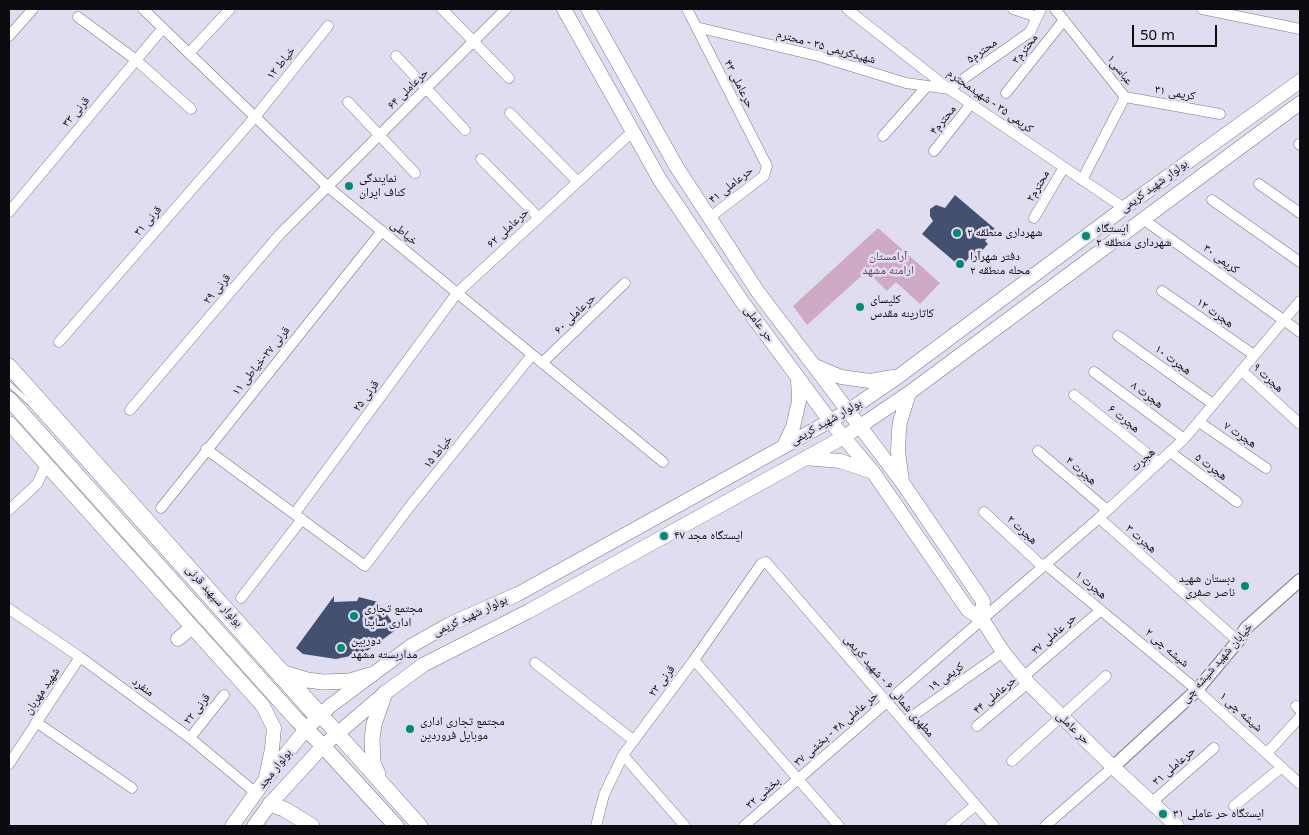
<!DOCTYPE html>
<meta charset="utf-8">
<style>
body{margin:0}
#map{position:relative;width:1309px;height:835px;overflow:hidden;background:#dfddef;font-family:"Noto Sans",sans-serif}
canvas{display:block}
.frame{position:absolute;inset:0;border:10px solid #0b0b10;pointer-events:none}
.scale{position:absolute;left:1132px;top:25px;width:85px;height:22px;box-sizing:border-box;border:2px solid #0b0b10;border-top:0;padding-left:6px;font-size:15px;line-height:18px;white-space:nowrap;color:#0b0b10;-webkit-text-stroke:4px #dfddef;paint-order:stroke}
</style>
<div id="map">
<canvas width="1309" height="835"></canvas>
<div class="frame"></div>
<div class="scale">50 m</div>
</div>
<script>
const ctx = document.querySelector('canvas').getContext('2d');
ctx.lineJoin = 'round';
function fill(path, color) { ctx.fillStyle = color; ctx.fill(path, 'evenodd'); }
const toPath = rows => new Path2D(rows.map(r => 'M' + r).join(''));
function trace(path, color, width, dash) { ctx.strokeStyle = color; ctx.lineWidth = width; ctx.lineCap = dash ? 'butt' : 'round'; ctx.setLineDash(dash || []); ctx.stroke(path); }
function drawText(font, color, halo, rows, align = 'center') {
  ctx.font = font + ' "Noto Sans","Noto Naskh Arabic",sans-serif'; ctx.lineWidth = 5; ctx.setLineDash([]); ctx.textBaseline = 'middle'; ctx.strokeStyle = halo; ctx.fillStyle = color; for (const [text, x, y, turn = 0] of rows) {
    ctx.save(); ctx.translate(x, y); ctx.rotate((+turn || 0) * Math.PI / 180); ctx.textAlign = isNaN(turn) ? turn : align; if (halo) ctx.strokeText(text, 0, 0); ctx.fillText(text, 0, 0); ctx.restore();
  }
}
fill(toPath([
 [878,228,940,283,920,304,896,282,887,291,867,271,807,325,793,306]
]), '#ceaac4');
fill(toPath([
 [955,195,995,229,985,241,988,244,976,257,972,254,961,267,922,234,933,221,930,216,930,209,936,205,945,208],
 [334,596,334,602,357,601,359,597,378,602,397,629,364,653,336,659,303,654,296,648]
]), '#435070');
const service = toPath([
 [9,384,31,404,314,721]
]);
const minor = toPath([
 [143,9,328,187,663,462],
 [442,9,509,78],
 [687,9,767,166,764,176,709,218],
 [847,9,949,89,1124,208],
 [1013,9,1037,17],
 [1055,9,1125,97,1082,180],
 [1202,9,1300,29],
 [78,17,136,60,191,109],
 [696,27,818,56,906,83,949,89,1030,32,1041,9],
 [9,36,33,9],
 [189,53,230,9],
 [396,56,465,130],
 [1006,93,1064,20],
 [1125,97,1220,114],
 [348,102,415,173],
 [510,113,577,181],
 [883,136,927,86],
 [1299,144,1300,145],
 [934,151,971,104],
 [481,159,538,217],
 [1259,184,1300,213],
 [1212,200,1300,262],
 [9,212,163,28],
 [1034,218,1064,167],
 [1143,219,1300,332],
 [1162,291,1254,355],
 [1118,336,1213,404],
 [59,342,255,117,328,26],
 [542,363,625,283],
 [1241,370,1300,424],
 [1094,372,1184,439],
 [1074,395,1159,463],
 [130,410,280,234,506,9],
 [1199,422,1266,468],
 [206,449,365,566,411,505,532,355],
 [1038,451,1107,510],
 [1170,452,1237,502],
 [161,508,382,231],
 [9,510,37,484,46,465],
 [984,512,1042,566],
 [295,513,457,293,632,132],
 [1099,518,1238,641],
 [1045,564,1197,690,1300,784],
 [241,598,302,519],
 [9,609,80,657,190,738,256,793],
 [694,660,839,826],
 [535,663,633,740],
 [1023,677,1101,610],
 [1296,706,1300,710],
 [36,722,132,788],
 [904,722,1003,652],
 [977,726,1028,683],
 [190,738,224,695],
 [1267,753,1300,717],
 [623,755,685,826],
 [1012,761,1106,676],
 [9,764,80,657],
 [1151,803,1214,748],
 [1234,806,1282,767],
 [596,826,604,795,623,755,694,660,761,564,766,562,994,826],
 [744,826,1099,518,1184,439,1300,301],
 [950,826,976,805],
 [1045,826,1113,767]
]);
const tertiary = toPath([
 [1113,767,1197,690,1238,641,1246,628,1300,580]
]);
const secondary = toPath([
 [564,9,660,180,743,303,830,421,873,472,968,610,982,619,1003,652,1028,683,1113,767,1177,826],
 [588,9,676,166,758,292,902,482,983,601,982,619],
 [815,366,841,377,870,381,893,377],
 [9,423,263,706,274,728,272,749,266,777],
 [784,446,793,427,799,401,798,378],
 [805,458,840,461,873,472],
 [902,481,898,452,899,430,900,422,909,393],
 [178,639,192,627],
 [232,826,265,780,306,729,330,706,411,646,450,624,518,594,848,411,899,376,1124,208,1300,81],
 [254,826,270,804,323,746,385,693,423,665,529,611,844,437,909,393,1300,103]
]);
const primary = toPath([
 [9,366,420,826],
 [9,399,296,719,323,746,396,826],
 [284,673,307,680,323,682,350,681,370,675],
 [378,774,373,763,372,739,374,724,385,693],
 [270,804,284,809,312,826]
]);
trace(service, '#7a7888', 6);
trace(minor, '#7a7888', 11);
trace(tertiary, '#7a7888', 14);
trace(secondary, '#7a7888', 15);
trace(primary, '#7a7888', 16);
trace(service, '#fff', 5);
trace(minor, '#fff', 10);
trace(tertiary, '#fff', 12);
trace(secondary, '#fff', 14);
trace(primary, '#fff', 15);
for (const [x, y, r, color] of [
 [349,186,5,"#018b72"],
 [957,233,5,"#018b72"],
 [1086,236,5,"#018b72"],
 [960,264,5,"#018b72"],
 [860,307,5,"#018b72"],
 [664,536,5,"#018b72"],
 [1245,586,5,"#018b72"],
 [354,616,5,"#018b72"],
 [341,648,5,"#018b72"],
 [410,729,5,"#018b72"],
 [1163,814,5,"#018b72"]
]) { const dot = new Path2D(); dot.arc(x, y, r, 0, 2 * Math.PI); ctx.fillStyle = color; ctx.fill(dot); trace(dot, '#dfddef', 2); }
drawText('12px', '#0b0b10', '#dfddef', [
 ["شهیدکریمی ۳۵ - محترم",826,47,15],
 ["محترم۳",1025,49,-52],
 ["محترم۵",982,51,-35],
 ["خیاط ۱۲",281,63,-51],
 ["عباسی۱",1120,70,52],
 ["حرعاملی ۴۳",739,84,63],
 ["حرعاملی ۶۴",408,89,-45],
 ["کریمی ۳۱",1175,93,10],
 ["کریمی ۳۵ - شهیدمحترم",990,101,35],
 ["قرنی ۳۳",76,112,-50],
 ["محترم۴",943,120,-51],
 ["حرعاملی ۴۱",731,185,-38],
 ["محترم۲",1038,186,-60],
 ["بولوار شهید کریمی",1154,186,-36],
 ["قرنی ۳۱",148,221,-49],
 ["حرعاملی ۶۲",508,228,-43],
 ["خیاطی",404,233,40],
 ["کریمی ۳۰",1221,259,36],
 ["قرنی ۲۹",217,289,-50],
 ["هجرت ۱۲",1215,313,35],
 ["حرعاملی ۶۰",575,314,-44],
 ["حر عاملی",759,324,53],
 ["هجرت ۱۰",1173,360,36],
 ["قرنی ۲۷-خیاطی ۱۱",261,361,-51],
 ["هجرت ۹",1268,378,43],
 ["هجرت ۸",1147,395,37],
 ["قرنی ۲۵",366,396,-54],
 ["هجرت ۶",1124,419,39],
 ["بولوار شهید کریمی",826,422,-30],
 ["هجرت ۷",1240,435,34],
 ["خیاط ۱۵",438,452,-51],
 ["هجرت",1143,460,-43],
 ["هجرت ۵",1211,467,37],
 ["هجرت ۴",1081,471,41],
 ["هجرت ۲",1022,530,43],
 ["هجرت ۳",1141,539,41],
 ["هجرت ۱",1091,585,40],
 ["بولوار سپهبد قرنی",214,596,48],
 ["بولوار شهید کریمی",470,616,-25],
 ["حر عاملی ۳۷",1054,634,-41],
 ["شیشه چی ۲",1167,648,40],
 ["خیابان شهید شیشه چی",1217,663,-49],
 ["کریمی ۱۹",946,677,-36],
 ["قرنی ۲۳",662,681,-53],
 ["مطهری شمالی ۶ - شهید کریمی",889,686,49],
 ["منفرد",143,687,36],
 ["شهید مهربان",42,691,-56],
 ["حرعاملی ۴۴",995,695,-40],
 ["قرنی ۲۲",197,709,-52],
 ["شیشه چی ۱",1241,712,42],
 ["حر عاملی",1073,728,44],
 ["حر عاملی ۴۸ - بخشی ۳۷",836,729,-41],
 ["حرعاملی ۳۱",1174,766,-41],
 ["بولوار مجد",275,769,-52],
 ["بخشی ۳۲",763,793,-41]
]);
drawText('12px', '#0b0b10', '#dfddef', [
 ["نمایندگی",359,179],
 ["کناف ایران",359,193],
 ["ایستگاه",1096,229],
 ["شهرداری منطقه ۲",1096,243],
 ["شهرداری منطقه ۲",967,233],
 ["دفتر شهرآرا",970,257],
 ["محله منطقه ۲",970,271],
 ["کلیسای",870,300],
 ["کاتارینه مقدس",870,314],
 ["ایستگاه مجد ۴۷",674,536],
 ["دبستان شهید",1235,579,"right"],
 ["ناصر صفری",1235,593,"right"],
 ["مجتمع تجاری",364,609],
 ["اداری ساینا",364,623],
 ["دوربین",351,641],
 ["مداربسته مشهد",351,655],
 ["مجتمع تجاری اداری",420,722],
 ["موبایل فروردین",420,736],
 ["ایستگاه حر عاملی ۳۱",1173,814]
], 'left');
drawText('12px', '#6a3a5f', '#dfddef', [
 ["آرامستان",888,257],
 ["ارامنه مشهد",888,271]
]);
</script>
